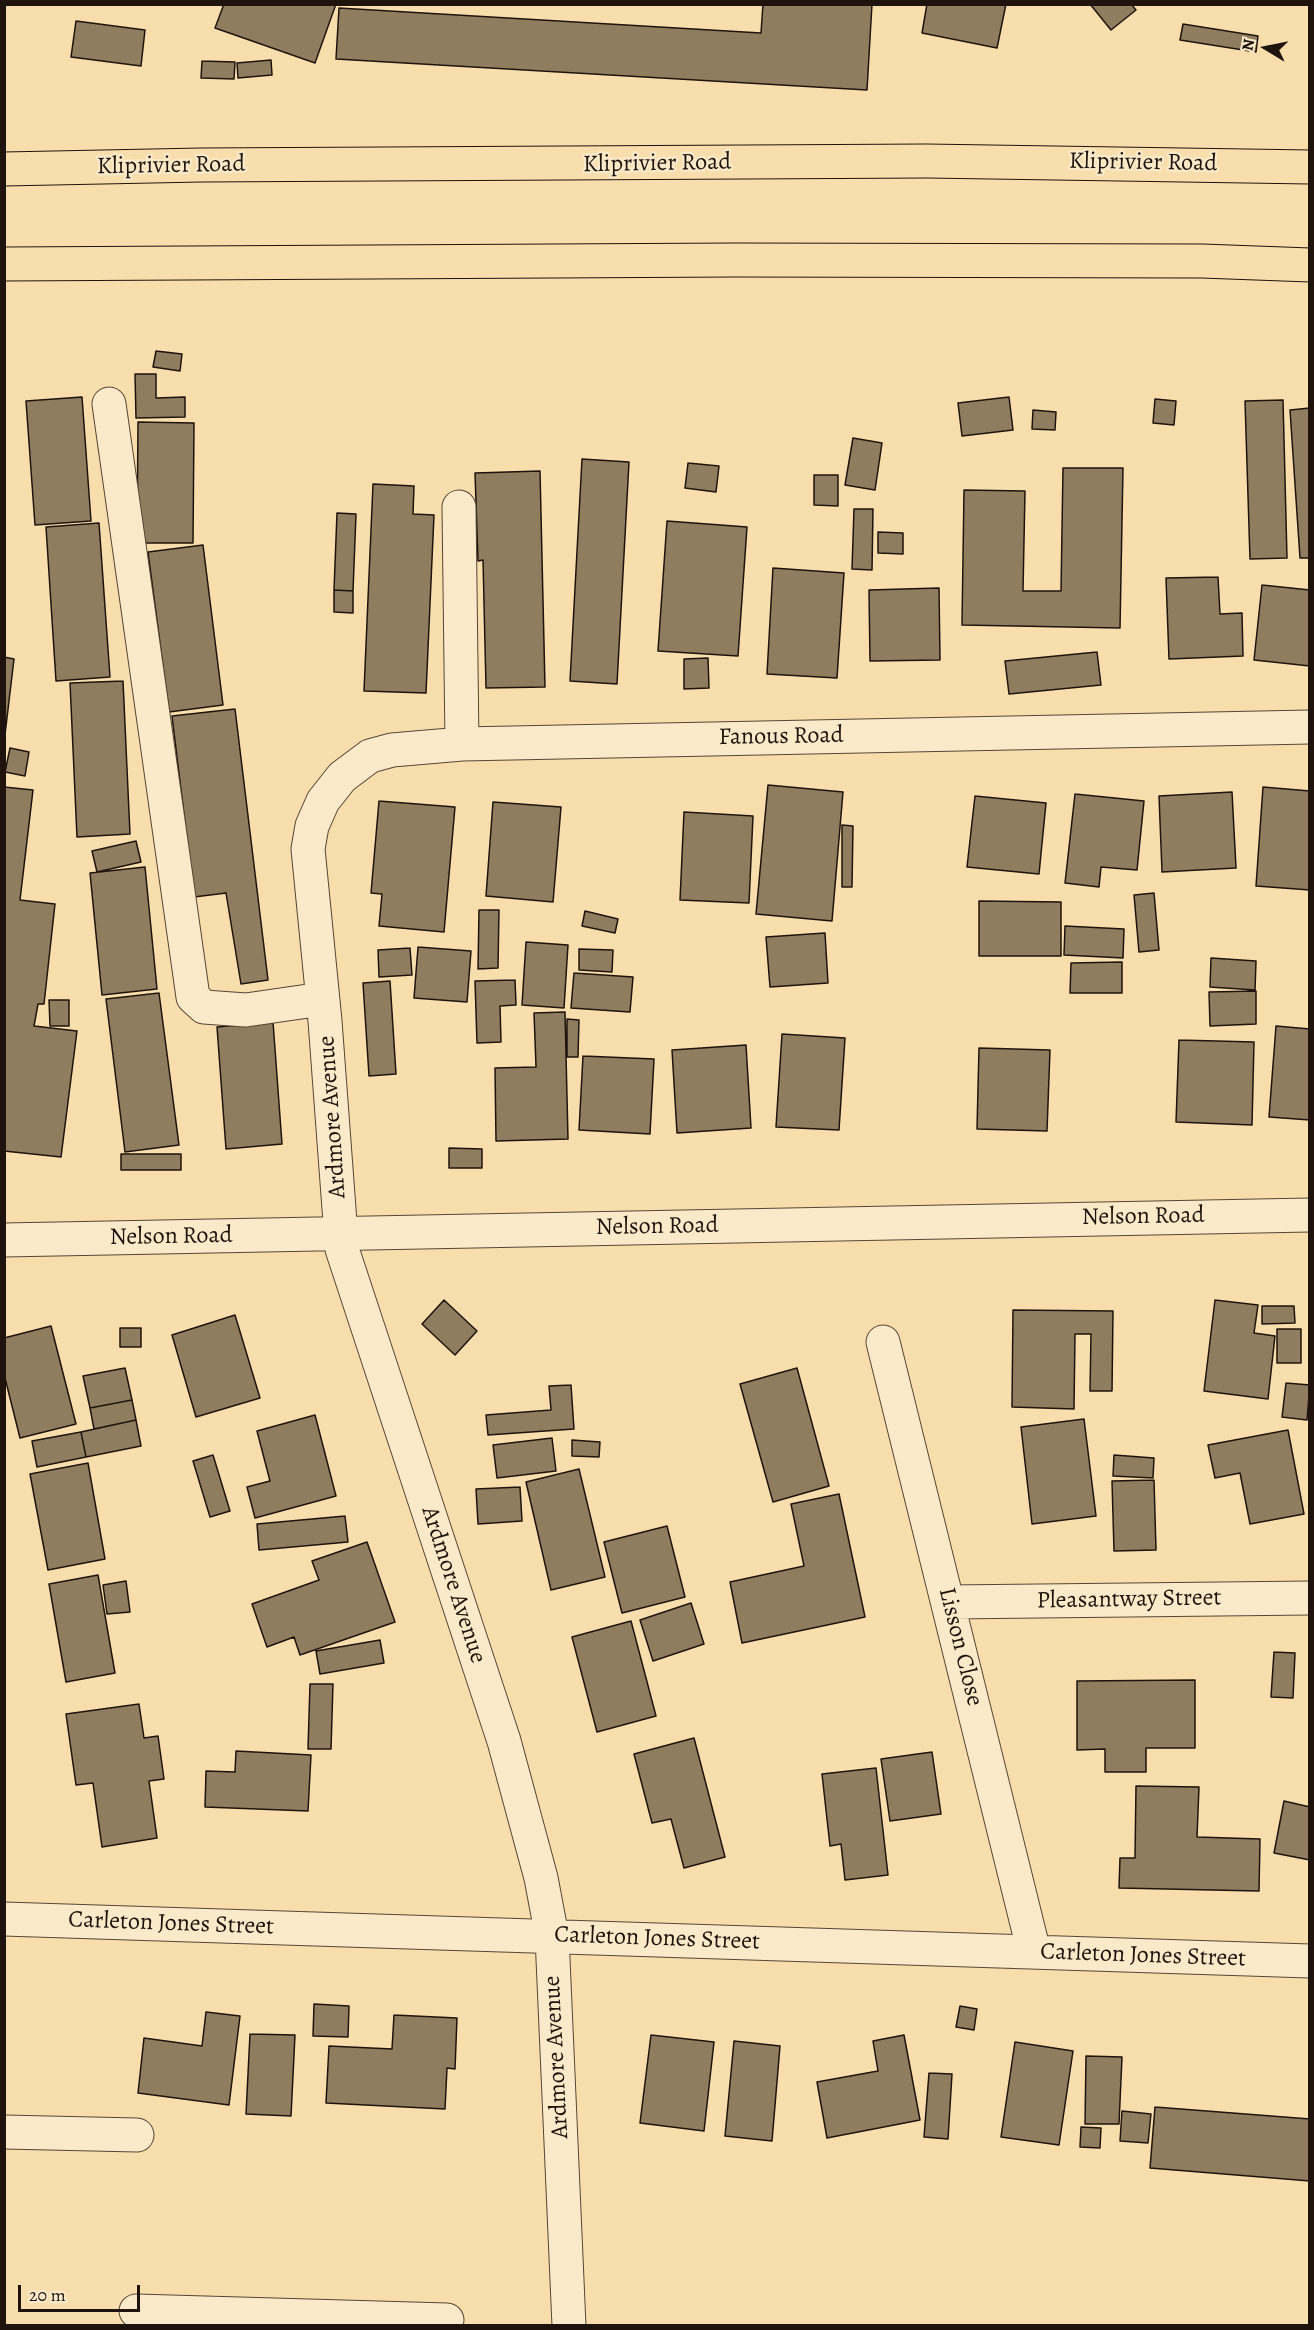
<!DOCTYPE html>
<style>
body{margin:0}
#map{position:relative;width:1314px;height:2330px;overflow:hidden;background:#f9dead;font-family:Alegreya,serif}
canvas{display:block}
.frame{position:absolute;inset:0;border:6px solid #1f140d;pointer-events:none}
.north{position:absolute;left:1236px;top:18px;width:60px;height:60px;-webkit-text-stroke:4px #fbeaca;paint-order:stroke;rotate:280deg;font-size:16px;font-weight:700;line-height:24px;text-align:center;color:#1f140d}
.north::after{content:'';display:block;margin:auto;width:21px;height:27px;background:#1f140d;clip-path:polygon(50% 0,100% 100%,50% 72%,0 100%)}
.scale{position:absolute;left:18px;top:2285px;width:122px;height:27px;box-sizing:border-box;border:3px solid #1f140d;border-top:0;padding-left:8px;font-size:18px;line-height:21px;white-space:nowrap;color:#1f140d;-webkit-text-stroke:4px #fbeaca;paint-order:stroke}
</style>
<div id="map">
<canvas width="1314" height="2330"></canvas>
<div class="frame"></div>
<div class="north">N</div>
<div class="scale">20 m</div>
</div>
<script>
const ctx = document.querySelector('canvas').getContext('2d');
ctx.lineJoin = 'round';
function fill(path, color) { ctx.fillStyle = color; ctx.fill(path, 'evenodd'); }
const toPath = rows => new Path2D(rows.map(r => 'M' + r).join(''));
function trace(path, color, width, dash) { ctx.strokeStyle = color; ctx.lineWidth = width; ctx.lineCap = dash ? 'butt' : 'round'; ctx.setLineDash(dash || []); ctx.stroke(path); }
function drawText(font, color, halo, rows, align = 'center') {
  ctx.font = font + ' Alegreya,serif'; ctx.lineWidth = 4.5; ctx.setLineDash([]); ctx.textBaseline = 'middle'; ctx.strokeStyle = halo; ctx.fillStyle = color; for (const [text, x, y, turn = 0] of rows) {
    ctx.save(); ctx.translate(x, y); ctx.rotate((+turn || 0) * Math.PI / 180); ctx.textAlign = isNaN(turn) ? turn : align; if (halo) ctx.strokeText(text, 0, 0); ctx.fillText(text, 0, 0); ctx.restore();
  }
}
const building = toPath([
 [224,4,336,4,315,63,215,28,224,4],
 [763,4,872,4,867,90,336,59,339,8,761,33,763,4],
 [927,4,1006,4,997,48,922,33,927,4],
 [1090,4,1131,4,1136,10,1111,30,1090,4],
 [76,21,145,30,141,66,71,57,76,21],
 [1183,24,1258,36,1256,52,1180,40,1183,24],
 [271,60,272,75,238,78,237,63,271,60],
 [202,61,235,62,234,79,201,78,202,61],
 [156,351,182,354,180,371,153,367,156,351],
 [135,374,156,374,156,398,185,397,185,417,136,418,135,374],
 [82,397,91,521,35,525,26,401,82,397],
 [1009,397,1013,430,962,436,958,403,1009,397],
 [1155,399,1176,401,1174,425,1153,423,1155,399],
 [1283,400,1287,558,1250,559,1245,401,1283,400],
 [1310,408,1310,558,1300,558,1290,410,1310,408],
 [1033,410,1056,412,1055,430,1032,429,1033,410],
 [138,422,194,423,193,543,137,543,138,422],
 [853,438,882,443,875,490,845,485,853,438],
 [582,459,629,462,617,684,570,681,582,459],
 [688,463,719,466,716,492,685,488,688,463],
 [1063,468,1123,468,1120,628,962,625,964,490,1025,491,1023,591,1061,591,1063,468],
 [540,471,545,687,486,688,483,560,478,561,475,473,540,471],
 [814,475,838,475,838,506,814,505,814,475],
 [373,484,414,486,413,514,434,515,426,693,364,691,373,484],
 [854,509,873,509,872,570,852,569,854,509],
 [337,513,356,514,353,591,334,590,337,513],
 [667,521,747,527,738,656,658,651,667,521],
 [99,523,110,677,56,681,46,527,99,523],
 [878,532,903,533,903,554,878,553,878,532],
 [203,545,223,705,169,712,148,552,203,545],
 [773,568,844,573,837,678,767,674,773,568],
 [1218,577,1220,614,1242,613,1243,656,1169,659,1166,578,1218,577],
 [1262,585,1310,590,1310,666,1254,660,1262,585],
 [939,588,940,660,870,661,869,590,939,588],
 [334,590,353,591,353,613,334,612,334,590],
 [1097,652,1101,685,1009,694,1005,661,1097,652],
 [4,657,14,659,4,743,4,657],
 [708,658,709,688,684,689,684,659,708,658],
 [123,681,130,834,77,837,70,683,123,681],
 [235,709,268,980,241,984,226,893,194,897,172,716,235,709],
 [10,748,29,752,25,776,5,772,10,748],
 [768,785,843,792,832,921,756,914,768,785],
 [4,787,33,790,20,900,55,904,44,1004,38,1004,34,1026,77,1031,61,1157,4,1151,4,787],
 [1263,787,1310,791,1310,890,1256,886,1263,787],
 [1232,792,1236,868,1162,872,1159,796,1232,792],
 [1075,794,1144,801,1137,870,1101,867,1099,887,1065,883,1075,794],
 [975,796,1046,803,1039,874,967,867,975,796],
 [379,801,455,807,444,932,379,926,382,894,371,893,379,801],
 [493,802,561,807,553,902,486,896,493,802],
 [684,812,753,816,749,903,680,900,684,812],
 [842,825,853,826,852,887,842,887,842,825],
 [136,841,141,862,97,872,92,851,136,841],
 [145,867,157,989,102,995,90,873,145,867],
 [1154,893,1159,950,1139,952,1134,895,1154,893],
 [979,901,1061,902,1061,956,979,956,979,901],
 [479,910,499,910,498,968,478,969,479,910],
 [585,911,618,919,615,933,582,926,585,911],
 [1065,926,1124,929,1123,958,1064,955,1065,926],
 [825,933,828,983,770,987,766,937,825,933],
 [526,942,568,945,564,1008,522,1005,526,942],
 [418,947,471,951,467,1002,414,998,418,947],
 [410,948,412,975,379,977,378,950,410,948],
 [579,949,613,950,612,972,579,970,579,949],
 [1211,958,1256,961,1255,990,1210,987,1211,958],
 [1122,962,1122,993,1070,993,1071,963,1122,962],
 [574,973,633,977,630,1012,571,1008,574,973],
 [515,980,516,1005,500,1006,501,1042,477,1043,475,981,515,980],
 [390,981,396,1074,369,1076,363,983,390,981],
 [1256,991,1256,1024,1210,1026,1209,992,1256,991],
 [159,993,179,1145,125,1152,106,999,159,993],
 [49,1000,69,1000,69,1026,50,1026,49,1000],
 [565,1012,568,1139,496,1141,495,1068,536,1067,534,1013,565,1012],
 [567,1019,579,1020,578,1057,567,1057,567,1019],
 [273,1022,282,1144,226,1149,217,1027,273,1022],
 [1276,1026,1310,1029,1310,1120,1269,1117,1276,1026],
 [782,1034,845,1038,839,1130,776,1127,782,1034],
 [1179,1040,1254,1042,1252,1125,1176,1122,1179,1040],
 [746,1045,751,1128,677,1133,672,1050,746,1045],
 [979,1048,1050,1050,1047,1131,977,1129,979,1048],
 [583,1056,654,1059,650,1134,579,1130,583,1056],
 [449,1148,482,1149,482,1168,449,1168,449,1148],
 [121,1154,181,1154,181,1170,121,1170,121,1154],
 [444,1300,477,1331,455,1355,422,1324,444,1300],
 [1215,1300,1258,1305,1254,1333,1275,1336,1268,1399,1204,1391,1215,1300],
 [1262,1306,1294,1306,1295,1323,1262,1324,1262,1306],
 [1013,1310,1113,1311,1112,1391,1090,1391,1091,1334,1075,1334,1074,1409,1012,1407,1013,1310],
 [235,1315,260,1398,196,1417,172,1335,235,1315],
 [51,1326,76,1424,20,1438,4,1374,4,1338,51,1326],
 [120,1328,141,1328,141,1347,120,1347,120,1328],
 [1277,1329,1301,1329,1301,1363,1277,1363,1277,1329],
 [125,1368,132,1400,90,1408,83,1376,125,1368],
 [797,1368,829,1486,773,1502,740,1384,797,1368],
 [1286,1383,1310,1385,1307,1420,1282,1417,1286,1383],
 [571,1385,574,1429,488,1435,486,1415,551,1410,549,1386,571,1385],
 [132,1400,136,1420,94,1429,90,1408,132,1400],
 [315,1415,336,1496,255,1518,247,1487,270,1481,257,1431,315,1415],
 [1084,1419,1096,1516,1032,1524,1021,1427,1084,1419],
 [136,1420,141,1446,86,1457,81,1432,136,1420],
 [1288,1430,1304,1514,1250,1524,1240,1473,1215,1478,1208,1445,1288,1430],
 [81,1432,86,1457,37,1467,32,1441,81,1432],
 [552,1438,556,1471,497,1478,493,1445,552,1438],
 [572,1440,600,1442,599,1457,572,1456,572,1440],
 [213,1455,230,1511,210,1517,193,1461,213,1455],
 [1114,1455,1154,1458,1153,1478,1113,1476,1114,1455],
 [88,1463,105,1559,48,1570,30,1474,88,1463],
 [579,1469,605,1577,551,1590,526,1482,579,1469],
 [1154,1480,1156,1550,1114,1551,1112,1481,1154,1480],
 [520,1487,522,1521,478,1524,476,1489,520,1487],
 [839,1494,865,1617,742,1643,730,1582,804,1566,791,1504,839,1494],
 [345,1516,348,1542,259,1550,257,1524,345,1516],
 [667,1526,685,1597,622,1613,604,1542,667,1526],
 [367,1542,395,1622,300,1655,294,1637,267,1647,252,1604,319,1580,312,1561,367,1542],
 [98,1575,115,1673,66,1682,49,1584,98,1575],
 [126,1581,130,1612,107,1614,103,1585,126,1581],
 [691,1603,704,1644,653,1661,640,1620,691,1603],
 [631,1621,656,1716,597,1732,572,1637,631,1621],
 [380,1640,384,1663,320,1674,316,1651,380,1640],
 [1274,1652,1295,1653,1293,1698,1271,1697,1274,1652],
 [1195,1680,1195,1748,1146,1748,1146,1772,1105,1772,1105,1749,1077,1750,1077,1681,1195,1680],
 [310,1684,333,1684,331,1749,308,1749,310,1684],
 [139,1704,144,1738,158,1736,164,1779,149,1781,157,1838,102,1847,93,1783,76,1785,66,1714,139,1704],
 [694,1738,725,1857,684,1868,671,1819,652,1823,634,1754,694,1738],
 [236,1751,311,1755,308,1811,205,1807,206,1771,235,1772,236,1751],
 [932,1752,941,1814,890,1821,881,1759,932,1752],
 [876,1768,888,1875,845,1880,841,1844,830,1846,822,1774,876,1768],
 [1136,1786,1199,1787,1197,1837,1260,1839,1259,1891,1119,1888,1120,1858,1135,1858,1136,1786],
 [1284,1801,1310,1807,1310,1860,1274,1853,1284,1801],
 [314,2004,349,2006,348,2037,313,2036,314,2004],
 [960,2006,977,2009,974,2030,956,2027,960,2006],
 [206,2012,240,2016,229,2105,138,2093,144,2038,202,2046,206,2012],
 [394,2015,457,2018,455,2069,447,2068,445,2109,326,2103,329,2046,392,2049,394,2015],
 [250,2034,295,2035,291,2116,246,2114,250,2034],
 [651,2035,714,2042,704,2131,640,2123,651,2035],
 [904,2035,920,2120,827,2138,817,2082,878,2071,873,2041,904,2035],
 [734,2041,780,2046,772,2141,725,2136,734,2041],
 [1015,2042,1073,2051,1059,2145,1001,2137,1015,2042],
 [1086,2056,1122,2057,1119,2124,1085,2124,1086,2056],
 [929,2073,952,2074,948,2139,924,2137,929,2073],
 [1155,2107,1310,2119,1310,2181,1150,2168,1155,2107],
 [1122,2111,1151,2114,1148,2143,1120,2141,1122,2111],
 [1081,2127,1101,2128,1100,2148,1080,2147,1081,2127]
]);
fill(building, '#907d60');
trace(building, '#1f140d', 1.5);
const minor = toPath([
 [109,404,193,997,204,1007,246,1010,322,999],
 [459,507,462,744],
 [4,1240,1310,1215],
 [883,1342,1034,1952],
 [949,1602,1310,1598],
 [4,1919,1310,1961],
 [4,2132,137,2135],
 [136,2311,447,2320],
 [569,2326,552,1936,541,1878,504,1741,342,1249,325,1021,308,849,312,826,323,801,342,777,370,756,392,750,462,744,1310,727]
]);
const major = toPath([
 [4,169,201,165,927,161,1310,167],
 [4,264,735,260,1202,261,1310,265]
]);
trace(minor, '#564635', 35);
trace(major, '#1f140d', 35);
trace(minor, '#fbeaca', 33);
trace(major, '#f9dead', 33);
drawText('24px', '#1f140d', '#fbeaca', [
 ["Kliprivier Road",1143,163,1],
 ["Kliprivier Road",657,164,-1],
 ["Kliprivier Road",171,166,-1],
 ["Fanous Road",781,737,-1],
 ["Ardmore Avenue",333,1117,-94],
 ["Nelson Road",1143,1217,-1],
 ["Nelson Road",657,1227,-1],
 ["Nelson Road",171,1237,-1],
 ["Ardmore Avenue",453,1585,72],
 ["Pleasantway Street",1129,1600,-1],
 ["Lisson Close",960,1647,76],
 ["Carleton Jones Street",171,1924,2],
 ["Carleton Jones Street",657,1939,2],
 ["Carleton Jones Street",1143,1956,2],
 ["Ardmore Avenue",557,2057,-93]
]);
</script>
